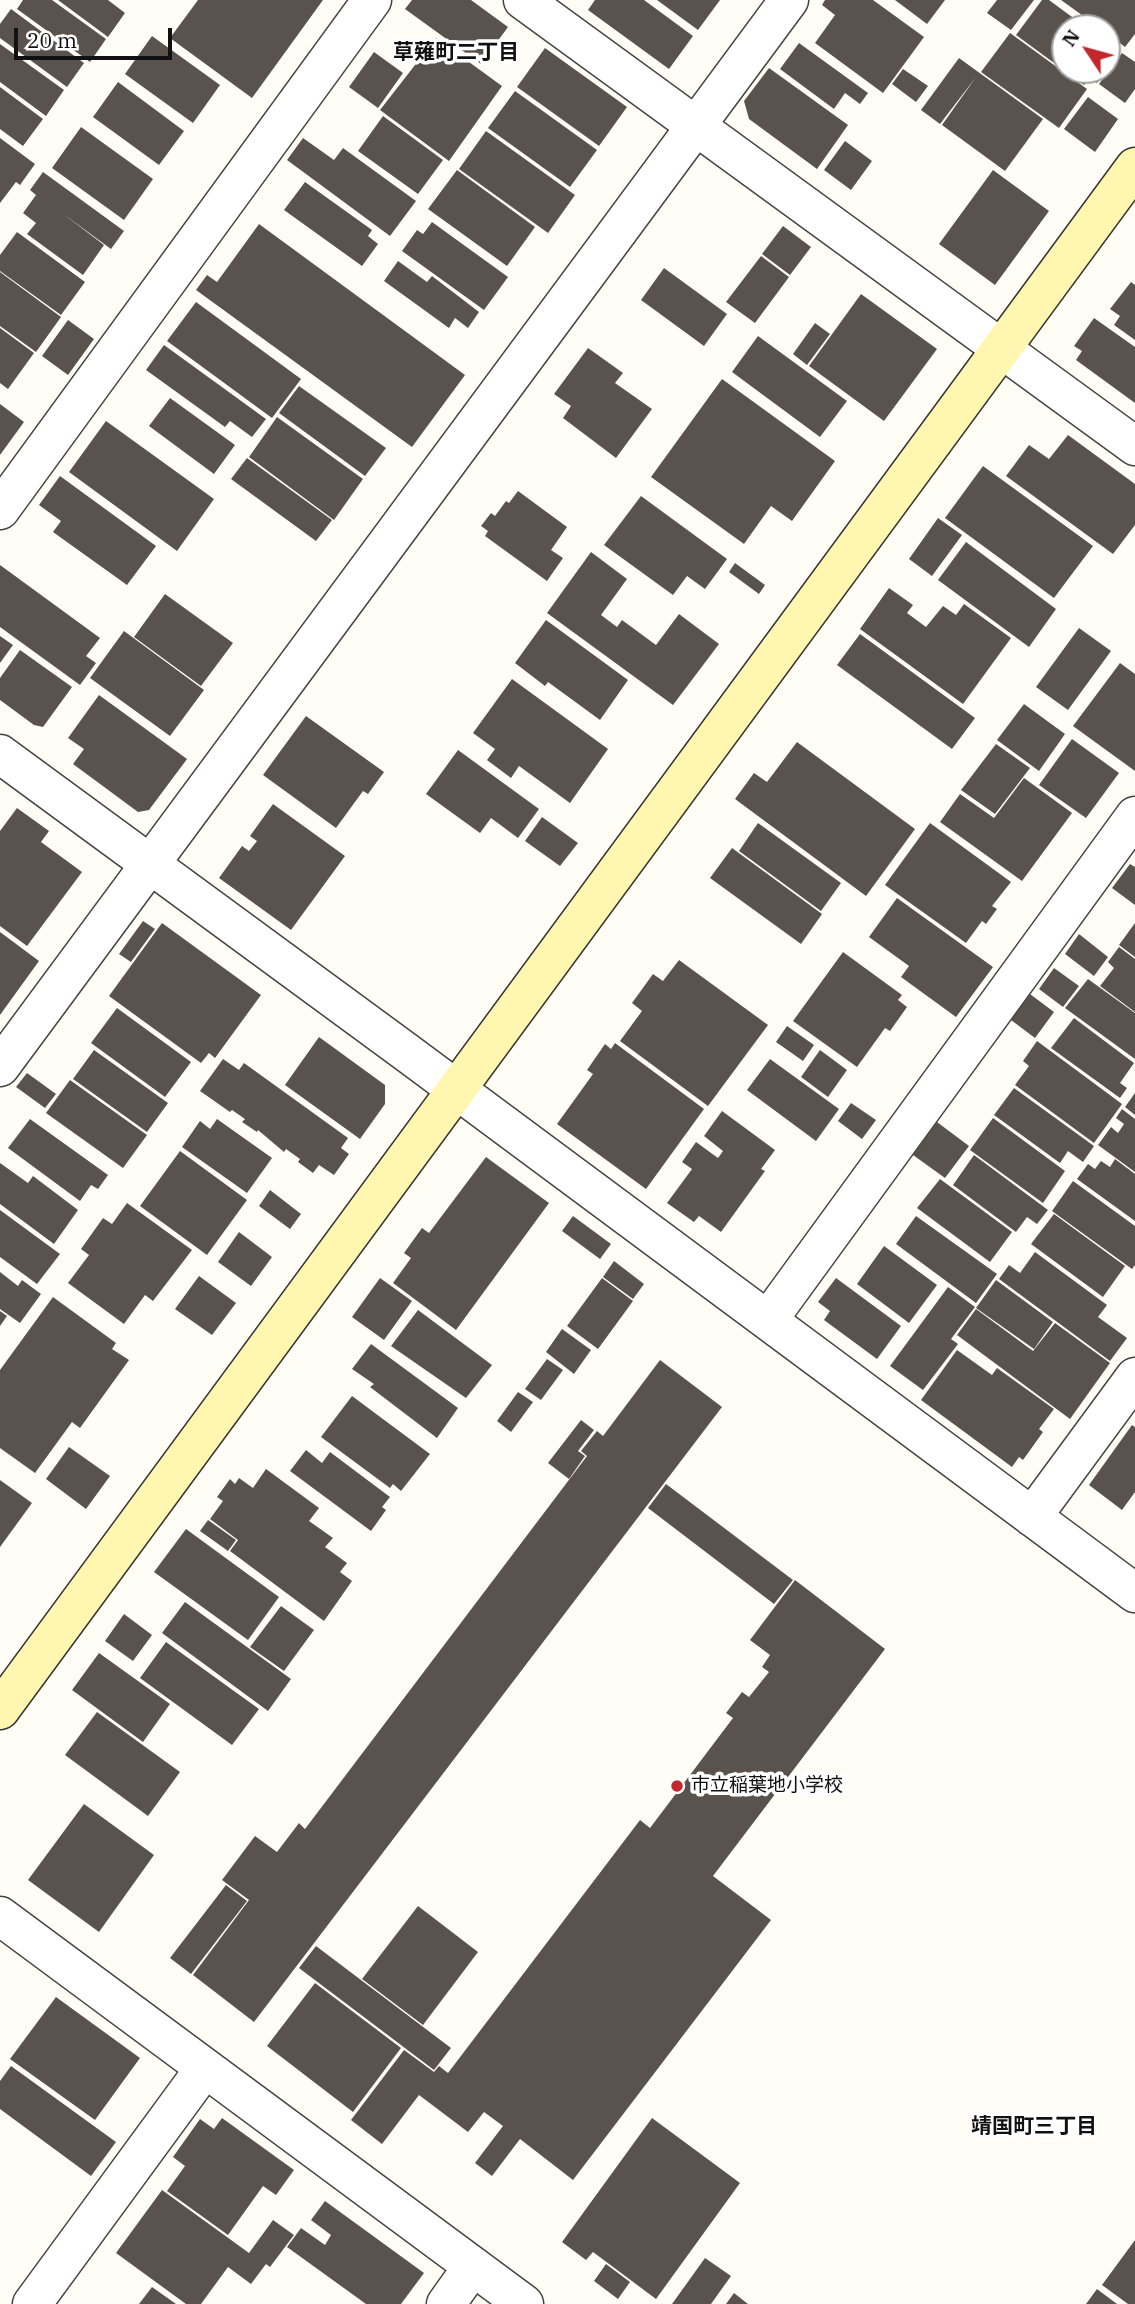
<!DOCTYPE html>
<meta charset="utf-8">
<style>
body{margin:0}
#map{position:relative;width:1135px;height:2304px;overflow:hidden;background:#fffdf5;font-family:"IBM Plex Serif",serif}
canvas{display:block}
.north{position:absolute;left:1051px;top:14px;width:70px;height:70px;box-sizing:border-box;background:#fff;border:2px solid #a0a0a0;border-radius:50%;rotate:306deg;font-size:19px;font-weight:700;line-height:28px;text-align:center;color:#111}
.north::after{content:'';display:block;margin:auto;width:24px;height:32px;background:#c4262e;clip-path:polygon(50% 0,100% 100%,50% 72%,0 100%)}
.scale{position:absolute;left:14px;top:28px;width:158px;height:32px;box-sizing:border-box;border:4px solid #111;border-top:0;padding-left:9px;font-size:21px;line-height:24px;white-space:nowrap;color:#111;-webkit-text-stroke:5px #fff;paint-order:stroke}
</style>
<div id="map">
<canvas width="1135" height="2304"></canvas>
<div class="north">N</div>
<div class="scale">20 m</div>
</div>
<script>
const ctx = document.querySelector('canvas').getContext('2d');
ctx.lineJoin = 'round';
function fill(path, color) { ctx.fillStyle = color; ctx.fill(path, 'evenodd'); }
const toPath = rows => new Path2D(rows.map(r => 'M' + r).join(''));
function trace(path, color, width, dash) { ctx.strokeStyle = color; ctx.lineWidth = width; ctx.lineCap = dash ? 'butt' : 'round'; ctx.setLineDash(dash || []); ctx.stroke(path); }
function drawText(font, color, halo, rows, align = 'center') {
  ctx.font = font + ' "IBM Plex Serif","Noto Sans JP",serif'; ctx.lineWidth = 7; ctx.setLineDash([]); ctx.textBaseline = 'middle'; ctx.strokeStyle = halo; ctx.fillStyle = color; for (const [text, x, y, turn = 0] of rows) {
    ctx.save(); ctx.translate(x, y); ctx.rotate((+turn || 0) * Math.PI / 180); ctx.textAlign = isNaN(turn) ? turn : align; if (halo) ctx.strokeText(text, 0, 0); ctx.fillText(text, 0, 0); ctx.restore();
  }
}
fill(toPath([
 [23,0,52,0,106,39,90,62,17,9],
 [58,0,108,0,125,13,108,37],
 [198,0,323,0,252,98,170,38],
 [412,0,471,0,508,27,481,64,405,9],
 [595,0,644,0,693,36,669,69,588,10],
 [657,0,720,0,698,30],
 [825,0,873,0,924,37,883,93,815,43,835,15,822,5],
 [895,0,945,0,927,24],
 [997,0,1034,0,1011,30,987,13],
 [1042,0,1049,0,1087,28,1065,28,1065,70,1106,70,1097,83,1090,78,1084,85,1016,35],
 [1061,0,1135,0,1135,34,1125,47,1107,33,1107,28,1100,28],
 [11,9,84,63,67,87,0,38,0,24],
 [1010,33,1087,89,1059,128,981,72],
 [152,36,220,85,193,123,125,74],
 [436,38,502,86,449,161,380,110],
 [799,43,868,93,860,104,845,93,834,109,780,69],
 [1107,43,1112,47,1107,54,1114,59,1107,69],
 [0,44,64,90,46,116,0,82],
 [545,48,627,107,599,146,517,87],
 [374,52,403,73,378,108,349,87],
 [1122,53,1135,62,1135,89,1125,103,1099,84],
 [959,58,1043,119,1005,171,942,125,976,77,940,124,921,110],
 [769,68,848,125,817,169,749,119,744,101],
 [903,69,928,86,916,102,892,84],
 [118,82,184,131,159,165,93,117],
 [0,87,43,119,23,146,0,129],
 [515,91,597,150,570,187,488,128],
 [1088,97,1118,119,1095,152,1064,129],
 [383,116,443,160,418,194,358,151],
 [81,127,153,179,124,220,52,168],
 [486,131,575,195,548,233,459,169],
 [0,138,35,164,20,185,16,182,0,203],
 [303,138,334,160,343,148,416,201,390,236,287,160],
 [845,141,872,161,851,190,824,170],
 [457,170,535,227,507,266,428,209],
 [993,170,1049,211,995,285,939,244],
 [43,172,124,231,111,249,62,213,104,245,83,275,27,234,36,223,23,213,36,195,30,190],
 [305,182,372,230,368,236,378,244,362,266,284,210],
 [432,222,508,277,484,310,402,251,417,230,423,234],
 [259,224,465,375,412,447,196,290,207,275,217,282],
 [783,226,811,247,790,275,762,254],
 [17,232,85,282,61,315,0,271,0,255],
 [761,256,789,277,755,323,726,302],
 [398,261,427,282,432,276,479,312,468,328,455,318,449,328,384,281],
 [664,268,727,314,704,346,641,300],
 [0,272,61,317,36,352,0,326],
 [1131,282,1135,285,1135,340,1114,325,1120,316,1110,309],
 [861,294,937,349,884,421,809,366],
 [196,302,301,379,272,418,167,341],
 [1094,318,1135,347,1135,403,1076,360,1082,351,1074,346],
 [68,320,94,339,68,375,42,356],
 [815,323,830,334,807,365,793,354],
 [0,328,34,353,8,389,0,383],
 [758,336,847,401,820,437,732,372],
 [164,345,266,419,252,437,230,421,225,427,146,370],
 [588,348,623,373,615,383,652,409,616,458,563,418,571,406,554,394],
 [722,379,835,461,792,521,771,506,744,544,651,477],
 [299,386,386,448,365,476,279,413],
 [170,398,235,445,214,474,149,426],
 [0,404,24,422,0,455],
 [277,417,363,479,334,520,249,457],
 [106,421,214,499,177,551,69,472],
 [1068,435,1135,484,1135,525,1113,554,1006,476,1029,445,1049,459],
 [247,458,332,520,316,541,231,479],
 [983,466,1093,546,1054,598,945,518],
 [60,476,156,546,127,585,53,532,61,521,39,505],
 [518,491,567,527,551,550,563,558,547,581,485,536,488,531,481,526,491,513,495,516,506,501,509,503],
 [641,496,727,559,705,589,687,576,673,595,604,545],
 [938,518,962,535,932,576,909,559],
 [966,542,1056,609,1029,647,938,580],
 [591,552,627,579,601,615,617,627,622,620,656,645,679,614,719,644,673,705,547,613],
 [735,563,765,585,759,594,729,572],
 [0,565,100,638,86,656,96,663,80,685,0,627],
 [889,588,913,605,907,613,926,627,943,606,956,615,964,604,1011,638,963,704,860,629],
 [165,594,233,643,201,686,134,637],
 [546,620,628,680,600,720,548,682,545,686,515,663],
 [1079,628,1111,651,1068,710,1036,687],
 [124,631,204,690,170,736,90,678],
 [860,634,975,718,952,749,837,665],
 [0,636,13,645,0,663],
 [20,650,72,687,43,727,34,725,0,700,0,678],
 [1120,663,1135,674,1135,771,1073,726],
 [512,679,608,749,570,803,519,766,511,778,487,760,495,749,473,733],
 [99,695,187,759,149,810,138,812,73,764,84,749,68,738],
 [1024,704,1065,734,1039,771,997,740],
 [306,716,384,772,368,794,363,791,336,828,263,775],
 [1072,739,1119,773,1086,818,1039,785],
 [797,742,915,829,866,896,735,799,754,773,767,782],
 [996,744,1030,768,995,814,961,790],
 [458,750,539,809,518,838,491,818,480,833,426,794],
 [1024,778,1072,813,1022,881,940,822,960,794,994,818],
 [273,804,345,856,291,930,219,878,242,846,249,851,257,841,250,836],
 [17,808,49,831,41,842,82,872,27,946,0,926,0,831],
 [542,817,578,843,560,866,525,841],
 [758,823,841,883,821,911,739,851],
 [930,823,1011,882,992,906,997,909,986,924,982,921,966,943,885,885],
 [732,848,822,914,801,944,710,878],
 [1130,864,1135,867,1135,905,1112,888],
 [897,898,993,967,956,1017,901,977,909,966,869,937],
 [143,921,155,929,131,962,119,954],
 [162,923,261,995,215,1058,209,1053,201,1063,109,996],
 [1135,923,1135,957,1119,945],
 [0,932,39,961,0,1015],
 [1079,934,1108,957,1094,976,1065,954],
 [1119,947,1135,959,1135,1012,1100,986,1114,968,1108,962],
 [843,952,902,995,898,1000,907,1007,890,1031,885,1028,857,1067,793,1021],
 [679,960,768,1025,708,1106,620,1041,642,1011,632,1003,653,974,663,981],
 [1054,968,1079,986,1063,1007,1039,989],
 [1088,979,1135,1013,1135,1059,1065,1008],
 [1030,994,1054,1012,1035,1038,1011,1020],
 [117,1008,191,1062,165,1097,91,1043],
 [1074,1018,1134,1063,1120,1083,1127,1088,1120,1098,1051,1048],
 [787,1026,814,1045,803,1061,776,1042],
 [319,1037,385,1085,385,1104,360,1139,285,1085],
 [1037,1041,1122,1104,1094,1143,1015,1085,1029,1066,1023,1061],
 [615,1043,704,1109,646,1189,557,1124,593,1074,587,1070,605,1044,611,1049],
 [94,1050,168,1103,147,1132,73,1079],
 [820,1050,847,1070,828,1097,801,1077],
 [223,1059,239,1070,244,1063,348,1138,341,1148,349,1154,334,1175,319,1165,313,1173,298,1162,300,1159,286,1149,284,1152,258,1130,257,1132,242,1122,245,1119,232,1110,230,1112,200,1091],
 [770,1059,839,1109,816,1141,747,1090],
 [27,1073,56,1094,45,1108,16,1087],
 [70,1080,147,1135,123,1168,46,1113],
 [1014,1088,1094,1146,1083,1162,1068,1151,1060,1163,994,1115],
 [1135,1093,1135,1115,1125,1107],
 [851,1103,876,1120,862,1139,838,1121],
 [1122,1109,1135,1119,1135,1172,1098,1145,1111,1127,1118,1133,1124,1124,1116,1118],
 [722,1111,775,1150,761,1169,765,1171,721,1232,699,1216,694,1222,667,1203,692,1169,682,1162,696,1142,718,1158,723,1151,704,1136],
 [993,1118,1065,1171,1043,1203,970,1150],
 [30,1119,108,1175,98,1189,91,1185,80,1201,8,1148],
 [217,1119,272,1158,247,1193,182,1147,200,1121,210,1129],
 [937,1122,969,1146,945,1178,913,1155],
 [180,1151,247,1200,207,1255,140,1206],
 [974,1155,1048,1210,1037,1224,1027,1217,1016,1232,953,1185],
 [486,1157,549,1203,456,1330,393,1283,411,1258,404,1253,422,1228,429,1233],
 [1115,1159,1135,1174,1135,1221,1077,1179,1088,1164,1095,1169,1101,1161,1110,1167],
 [0,1163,28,1183,33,1176,78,1210,54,1244,0,1204],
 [940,1179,1012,1232,990,1262,917,1208],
 [1073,1181,1135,1226,1135,1265,1132,1269,1052,1211],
 [270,1190,301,1214,290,1229,259,1206],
 [127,1203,192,1250,153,1301,145,1295,124,1324,68,1283,89,1255,81,1249,103,1218,112,1224],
 [0,1210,60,1254,37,1284,0,1257],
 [1054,1214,1125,1266,1103,1297,1031,1244],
 [573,1216,611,1244,600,1259,562,1231],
 [916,1216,997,1274,976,1303,896,1244],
 [239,1232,272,1257,251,1286,218,1262],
 [884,1246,937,1285,909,1323,857,1284],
 [1035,1252,1107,1305,1098,1317,1127,1338,1110,1361,999,1279,1009,1265,1020,1273],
 [614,1261,644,1284,633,1299,603,1277],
 [0,1272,18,1286,22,1280,41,1294,20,1323,0,1309],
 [199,1276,236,1303,212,1335,175,1309],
 [380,1278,412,1301,384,1340,352,1317],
 [602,1278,633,1301,598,1349,567,1326],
 [836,1278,901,1326,877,1359,824,1320,830,1311,818,1302],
 [996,1280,1053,1322,1034,1349,976,1308],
 [948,1287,975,1307,951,1339,958,1344,923,1390,890,1366],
 [53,1297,116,1343,112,1349,129,1360,80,1428,72,1422,35,1473,0,1448,0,1370],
 [976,1309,1033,1351,1055,1323,1110,1363,1070,1419,957,1335],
 [418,1310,492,1365,466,1398,391,1346],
 [0,1311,7,1316,0,1326],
 [562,1329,591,1350,574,1374,546,1352],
 [371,1344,458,1408,437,1438,370,1387,374,1384,352,1369],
 [957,1350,992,1375,997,1368,1054,1409,1039,1429,1043,1432,1023,1460,1019,1457,1012,1467,921,1400],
 [547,1359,563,1370,541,1400,525,1389],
 [660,1360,722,1407,254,2022,193,1975,249,1900,222,1880,255,1836,277,1852,299,1823,305,1829,587,1456,581,1451,597,1431,603,1436],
 [518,1392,533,1402,511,1432,497,1421],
 [352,1396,430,1454,401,1491,393,1484,390,1488,321,1437],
 [581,1420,594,1430,578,1451,585,1456,569,1479,548,1463],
 [1132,1425,1135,1427,1135,1492,1122,1510,1089,1485],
 [69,1447,110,1476,86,1509,46,1479],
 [306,1450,322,1463,330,1452,390,1497,382,1507,386,1510,371,1531,290,1471],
 [266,1469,319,1508,309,1521,333,1538,325,1547,347,1563,340,1572,352,1581,324,1621,230,1551,238,1540,210,1519,223,1501,217,1497,230,1479,235,1484,239,1478,253,1488],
 [0,1480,32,1503,0,1547],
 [666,1484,793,1580,774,1604,648,1508],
 [208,1520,236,1540,228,1551,200,1531],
 [186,1529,279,1597,248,1640,154,1572],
 [795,1580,885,1649,713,1876,771,1920,573,2180,520,2139,492,2176,475,2163,503,2126,484,2112,468,2132,419,2095,382,2144,351,2120,404,2050,434,2072,439,2066,448,2073,640,1820,650,1828,733,1718,726,1713,742,1692,749,1697,769,1672,762,1667,770,1655,750,1640],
 [185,1602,291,1679,268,1711,162,1633],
 [281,1606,314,1630,284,1671,250,1647],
 [124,1614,152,1635,133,1661,105,1641],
 [166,1642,259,1709,232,1745,140,1678],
 [99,1653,170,1704,143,1742,72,1690],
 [97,1712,180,1772,148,1816,65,1755],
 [84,1804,154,1855,99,1932,28,1880],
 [226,1885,247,1901,191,1974,170,1958],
 [418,1906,478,1952,423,2025,362,1979],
 [316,1946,451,2048,434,2070,299,1968],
 [315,1983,401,2048,353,2112,267,2046],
 [56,1997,140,2058,95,2120,10,2059],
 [11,2066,116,2142,91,2176,0,2109,0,2081],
 [222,2118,294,2170,276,2195,263,2186,228,2235,167,2191,185,2166,173,2157,200,2119,214,2129],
 [652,2118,740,2183,656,2299,593,2252,586,2260,562,2242],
 [162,2190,249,2253,273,2220,294,2235,270,2267,266,2264,251,2284,228,2267,201,2304,186,2304,116,2253],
 [325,2201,424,2273,401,2304,366,2304,287,2247,301,2228,325,2245,331,2235,311,2220],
 [1135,2240,1135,2304,1128,2304,1102,2285],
 [705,2258,731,2276,711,2304,672,2304],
 [606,2264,630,2282,618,2299,594,2281],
 [152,2287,176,2304,139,2304],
 [1097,2289,1117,2304,1086,2304],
 [734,2293,748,2304,726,2304]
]), '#5a524d');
const street = toPath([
 [523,0,1135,446],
 [0,510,372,0],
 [0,754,406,1052,1135,1593],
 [0,1067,789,0],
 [768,1320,1135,816],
 [1032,1517,1135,1377],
 [0,1916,524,2304],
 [32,2304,205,2068],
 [446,2304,473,2266]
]);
const secondary = toPath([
 [0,1710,1135,167]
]);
trace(street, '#444', 41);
trace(secondary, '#333', 41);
trace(street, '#fff', 38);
trace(secondary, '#fff6b0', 38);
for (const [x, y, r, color] of [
 [677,1786,7,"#c4262e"]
]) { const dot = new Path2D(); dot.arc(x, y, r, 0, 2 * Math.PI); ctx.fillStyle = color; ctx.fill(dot); trace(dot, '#fff', 2.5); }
drawText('19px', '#111', '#fff', [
 ["市立稲葉地小学校",691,1786]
], 'left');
drawText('bold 21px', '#111', '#fff', [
 ["草薙町二丁目",456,53],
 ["靖国町三丁目",1034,2127]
]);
</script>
